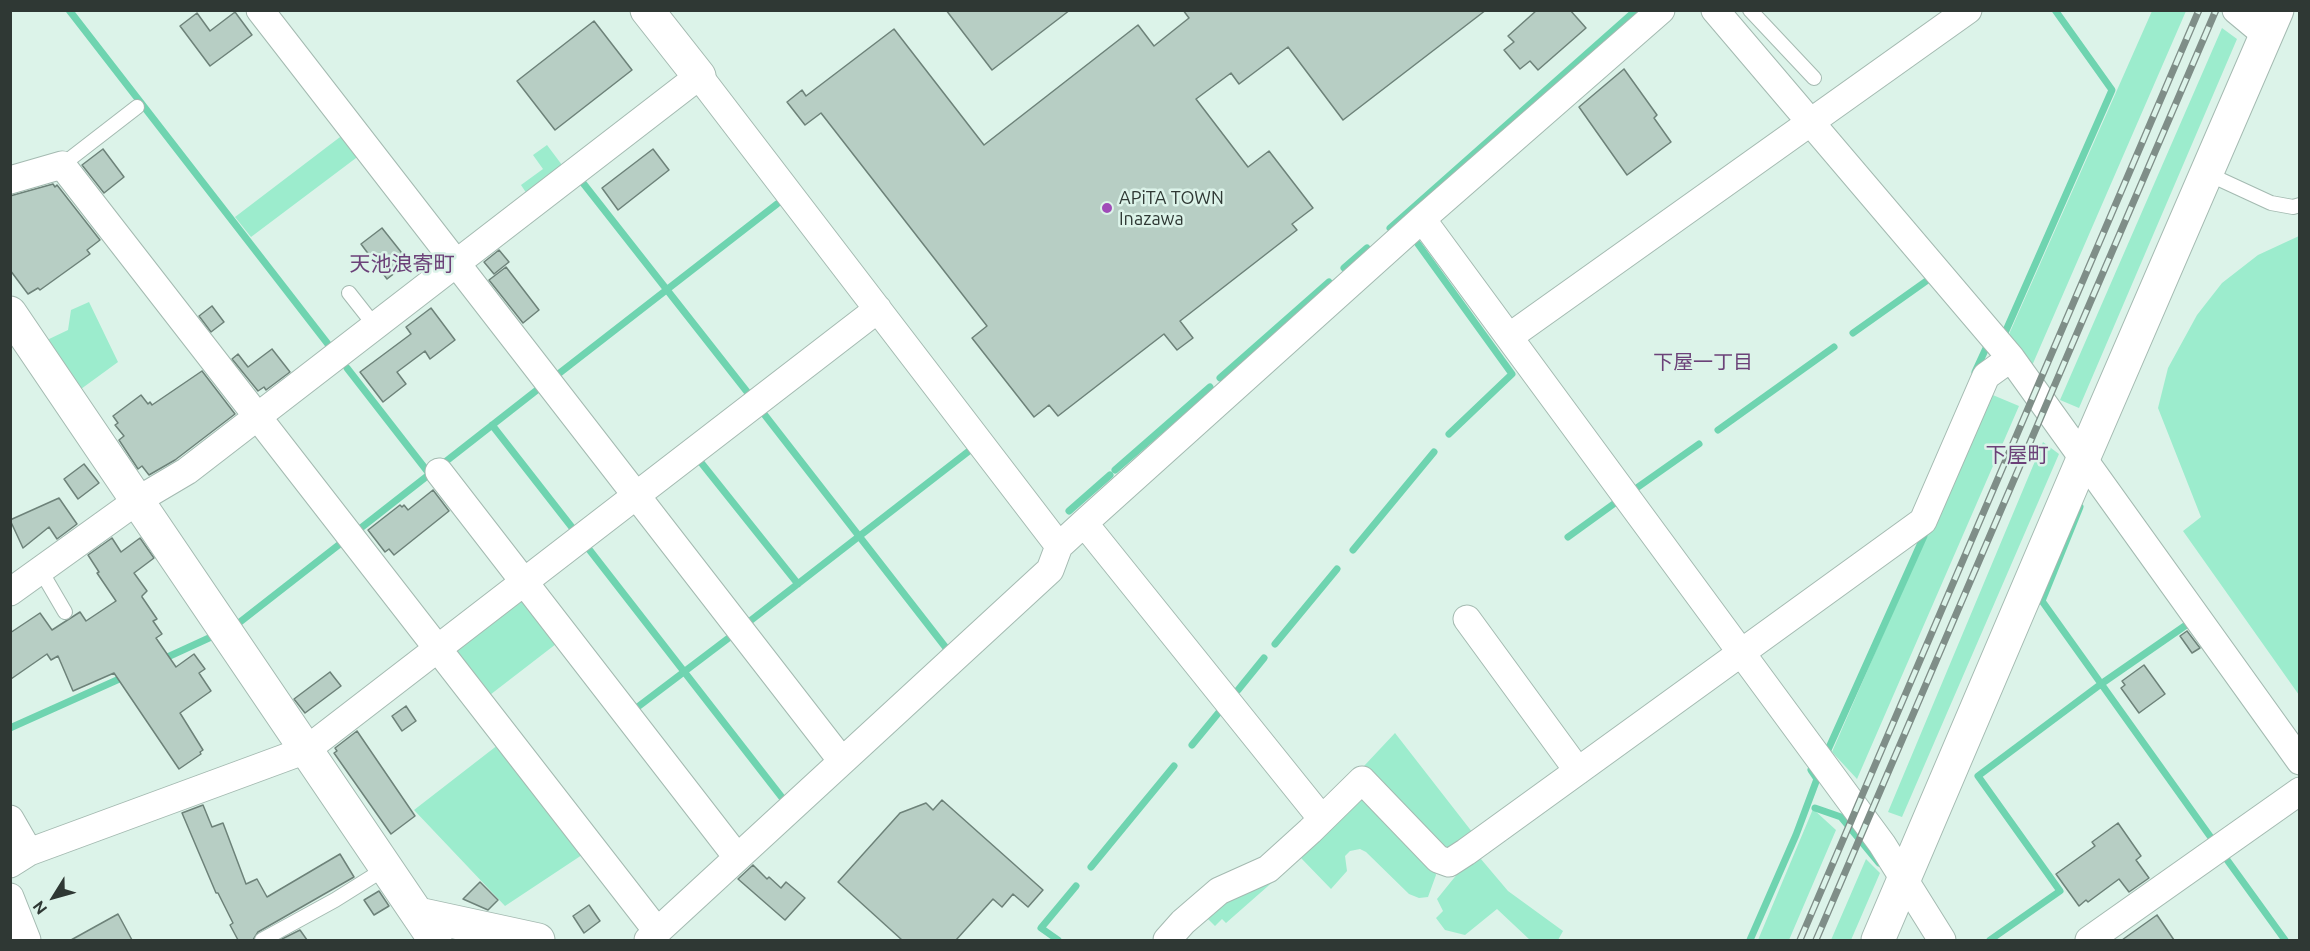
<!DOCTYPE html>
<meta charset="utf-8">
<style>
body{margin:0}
#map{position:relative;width:2310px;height:951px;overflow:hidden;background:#dcf3e9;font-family:Ubuntu,sans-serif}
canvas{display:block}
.frame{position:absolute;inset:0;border:12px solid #2f3834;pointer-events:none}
.north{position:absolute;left:24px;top:867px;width:60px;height:60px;-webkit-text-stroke:4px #dcf3e9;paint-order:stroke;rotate:233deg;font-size:16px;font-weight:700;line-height:24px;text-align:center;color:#2f3834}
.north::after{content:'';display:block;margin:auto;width:21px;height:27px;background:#2f3834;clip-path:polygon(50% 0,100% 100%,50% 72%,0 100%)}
</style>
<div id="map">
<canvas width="2310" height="951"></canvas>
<div class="frame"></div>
<div class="north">N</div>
</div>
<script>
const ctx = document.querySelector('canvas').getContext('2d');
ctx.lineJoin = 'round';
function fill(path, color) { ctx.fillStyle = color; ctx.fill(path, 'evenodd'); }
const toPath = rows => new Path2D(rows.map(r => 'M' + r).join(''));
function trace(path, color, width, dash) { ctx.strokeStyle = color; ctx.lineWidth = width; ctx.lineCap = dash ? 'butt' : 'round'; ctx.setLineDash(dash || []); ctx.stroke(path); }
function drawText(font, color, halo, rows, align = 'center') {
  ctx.font = font + ' Ubuntu,"Noto Sans JP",sans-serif'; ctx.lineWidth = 5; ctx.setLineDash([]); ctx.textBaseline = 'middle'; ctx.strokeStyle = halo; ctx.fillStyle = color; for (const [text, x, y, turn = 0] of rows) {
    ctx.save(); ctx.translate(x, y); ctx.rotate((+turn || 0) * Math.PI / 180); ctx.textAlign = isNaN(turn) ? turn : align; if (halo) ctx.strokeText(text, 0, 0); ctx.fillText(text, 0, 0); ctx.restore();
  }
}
fill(toPath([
 [2152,11,2186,11,2031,368,2006,341],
 [2222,28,2237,39,2079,408,2060,400],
 [344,134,360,155,251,237,235,217],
 [547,145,565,169,529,197,521,185,543,169,533,155],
 [2299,236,2299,695,2183,531,2201,517,2158,408,2168,368,2197,315,2222,283,2258,255],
 [89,302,118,362,81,389,47,340,68,330,71,310],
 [1988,393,2019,406,1857,779,1832,752],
 [2043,442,2059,454,1902,817,1888,812],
 [520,599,556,644,486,698,456,659,456,649],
 [1395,733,1476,837,1447,850,1364,766],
 [503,741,588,851,505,906,414,810],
 [1359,798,1368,799,1434,866,1436,875,1428,897,1419,898,1409,894,1366,852,1360,849,1350,851,1345,856,1347,871,1331,889,1301,858],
 [1813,809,1836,830,1789,940,1758,940],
 [1475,852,1508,891,1563,931,1558,940,1530,940,1497,909,1465,935,1445,930,1436,918,1443,911,1437,899],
 [1866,859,1880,873,1851,940,1831,940],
 [1276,879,1226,923,1222,919,1215,926,1206,917,1222,902]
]), '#9ceccd');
trace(toPath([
 [69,10,331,348],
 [583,183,748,393],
 [1390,228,1636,10],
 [1418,244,1512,374,1449,434],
 [1344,268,1367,248],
 [1853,333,1932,277,1934,279],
 [2004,335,2112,90,2055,10],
 [347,368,431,476],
 [1975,372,1987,346,1990,350],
 [557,375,777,204],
 [1220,378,1329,282],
 [764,414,950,653],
 [492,425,574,530],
 [1718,430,1834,347],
 [699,460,798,584],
 [1115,470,1210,387],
 [1638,487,1699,444],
 [2080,507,2042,601,2212,839],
 [1069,511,1110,475],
 [357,531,537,390],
 [1568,537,1615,503],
 [588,548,787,804],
 [1353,550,1434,452],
 [750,621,969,451],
 [240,622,345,540],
 [1275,644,1337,569],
 [161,660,209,638],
 [1238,690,1264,658],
 [635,709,730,637],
 [10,728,126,676],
 [1192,745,1220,711],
 [1827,752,1924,536],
 [1815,808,1841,817,1879,863],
 [2225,857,2285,940],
 [1091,867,1174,766],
 [1058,940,1041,928,1076,886],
 [1750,940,1796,835,1817,779,1811,770],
 [1990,940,2060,891,1978,776,2101,684,2192,621]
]), '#6fd4b0', 7);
const building = toPath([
 [946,10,1070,10,992,70,946,10],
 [1183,10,1486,10,1343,120,1288,47,1239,84,1231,73,1196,99,1248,167,1269,151,1313,208,1292,224,1297,230,1180,321,1193,338,1177,350,1164,334,1058,416,1049,405,1034,417,972,338,987,326,821,113,805,125,787,102,802,90,806,96,894,29,984,145,1138,25,1154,46,1189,18,1183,10],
 [1537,10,1570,10,1586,28,1538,70,1530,61,1520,69,1504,50,1514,42,1508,36,1537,10],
 [235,12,252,35,210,66,180,26,197,13,210,31,235,12],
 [594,21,632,70,555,130,517,81,594,21],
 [1624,69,1657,115,1654,118,1671,142,1627,175,1579,107,1624,69],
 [103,149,124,177,104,193,82,165,103,149],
 [653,149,669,170,618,210,602,188,653,149],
 [53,184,55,187,57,185,100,240,87,250,90,254,40,290,38,288,28,294,10,270,10,196,53,184],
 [382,228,409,262,387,279,361,244,382,228],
 [499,250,509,262,494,274,484,262,499,250],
 [506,267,539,310,523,323,489,280,506,267],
 [212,306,224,322,211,332,199,316,212,306],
 [431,308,455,340,430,359,425,351,397,372,406,384,383,402,360,372,411,334,406,327,431,308],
 [272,349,290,372,266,390,264,387,258,391,232,359,238,354,248,367,272,349],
 [202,371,235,414,175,460,149,475,142,466,138,469,119,440,124,436,115,425,118,423,113,416,141,395,148,404,150,402,152,405,202,371],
 [84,464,99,483,78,499,64,479,84,464],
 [433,490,449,511,394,555,389,549,385,552,368,530,400,505,402,507,404,505,408,510,433,490],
 [59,498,77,524,57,539,49,527,23,548,10,520,59,498],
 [112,538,121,552,140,538,154,558,134,573,147,591,142,596,142,597,157,619,153,621,162,634,156,638,176,667,194,654,205,669,199,673,211,691,180,713,203,750,200,752,201,754,179,769,114,673,73,691,58,656,51,660,47,654,11,679,10,633,40,613,52,630,80,612,86,621,116,601,97,573,99,572,88,555,112,538],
 [2187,631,2200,648,2192,653,2180,636,2187,631],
 [2144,665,2165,694,2139,713,2121,688,2125,685,2122,681,2144,665],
 [330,672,341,686,305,713,294,699,330,672],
 [406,706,416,721,402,731,392,716,406,706],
 [357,731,415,816,391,834,334,753,337,751,335,748,357,731],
 [942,800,1043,890,1028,907,1013,894,1002,907,993,899,956,940,902,940,838,882,900,813,926,803,933,810,942,800],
 [203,805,212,827,223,823,246,884,257,879,267,897,340,854,354,877,258,932,253,940,238,940,230,925,233,923,218,893,216,893,182,813,203,805],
 [2118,823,2141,856,2136,860,2149,878,2129,892,2119,879,2088,902,2086,900,2079,906,2056,874,2095,846,2092,842,2118,823],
 [753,865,767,879,769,877,781,888,786,882,805,898,785,920,738,879,753,865],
 [480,882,498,900,488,910,463,899,480,882],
 [379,891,389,906,374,915,364,900,379,891],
 [589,905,600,921,584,933,573,916,589,905],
 [118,914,132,940,71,940,118,914],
 [2157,915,2174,940,2122,940,2157,915],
 [300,930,307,940,280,940,300,930]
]);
fill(building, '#b7cec4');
trace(building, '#6d8279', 1.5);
const service = toPath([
 [1750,10,1814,78],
 [62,165,137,107],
 [2206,173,2271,203,2293,207,2300,205],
 [349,293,375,326],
 [41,571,65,612],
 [262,940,335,900,386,868]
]);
const minor = toPath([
 [260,10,842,761],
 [1715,10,2011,358,2300,761],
 [2236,10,2266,35],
 [10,180,62,165,657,931],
 [1422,219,1882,844,1942,940],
 [1509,337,1968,10],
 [439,472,737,857],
 [1084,523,1322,819],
 [10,592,138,500,187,471,699,76,1059,546],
 [1467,619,1578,771],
 [10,819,29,852],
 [10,864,29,852,306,750,878,309],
 [10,897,27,940],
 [648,940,1050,570,1059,546,1084,523,1422,219,1661,10],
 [1167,940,1183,922,1219,891,1268,869,1310,831,1362,780,1438,859,1449,863,1466,852,1923,521,1986,376,2011,358],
 [2089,940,2300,791]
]);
const tertiary = toPath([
 [647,10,699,76],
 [10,313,435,940],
 [418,914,538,940],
 [1878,940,2083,459,2277,10]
]);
trace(service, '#a4bab1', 16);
trace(minor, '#a4bab1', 29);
trace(tertiary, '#a4bab1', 35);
trace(service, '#fff', 14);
trace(minor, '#fff', 27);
trace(tertiary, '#fff', 33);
const rail = toPath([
 [1800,940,2199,10],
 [1816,940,2216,10]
]);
trace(rail, '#7f8e88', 7);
trace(rail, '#dcf3e9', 4.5, [14]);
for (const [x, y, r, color] of [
 [1107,208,6,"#a04bb8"]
]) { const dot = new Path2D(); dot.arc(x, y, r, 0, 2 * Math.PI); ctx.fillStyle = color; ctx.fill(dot); trace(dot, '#dcf3e9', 2); }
drawText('18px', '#2f3834', '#dcf3e9', [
 ["APiTA TOWN",1119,198],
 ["Inazawa",1119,219]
], 'left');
drawText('20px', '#6b4178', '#dcf3e9', [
 ["下屋一丁目",1703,362]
]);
drawText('21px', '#6b4178', '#dcf3e9', [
 ["天池浪寄町",402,264],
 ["下屋町",2017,455]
]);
</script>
